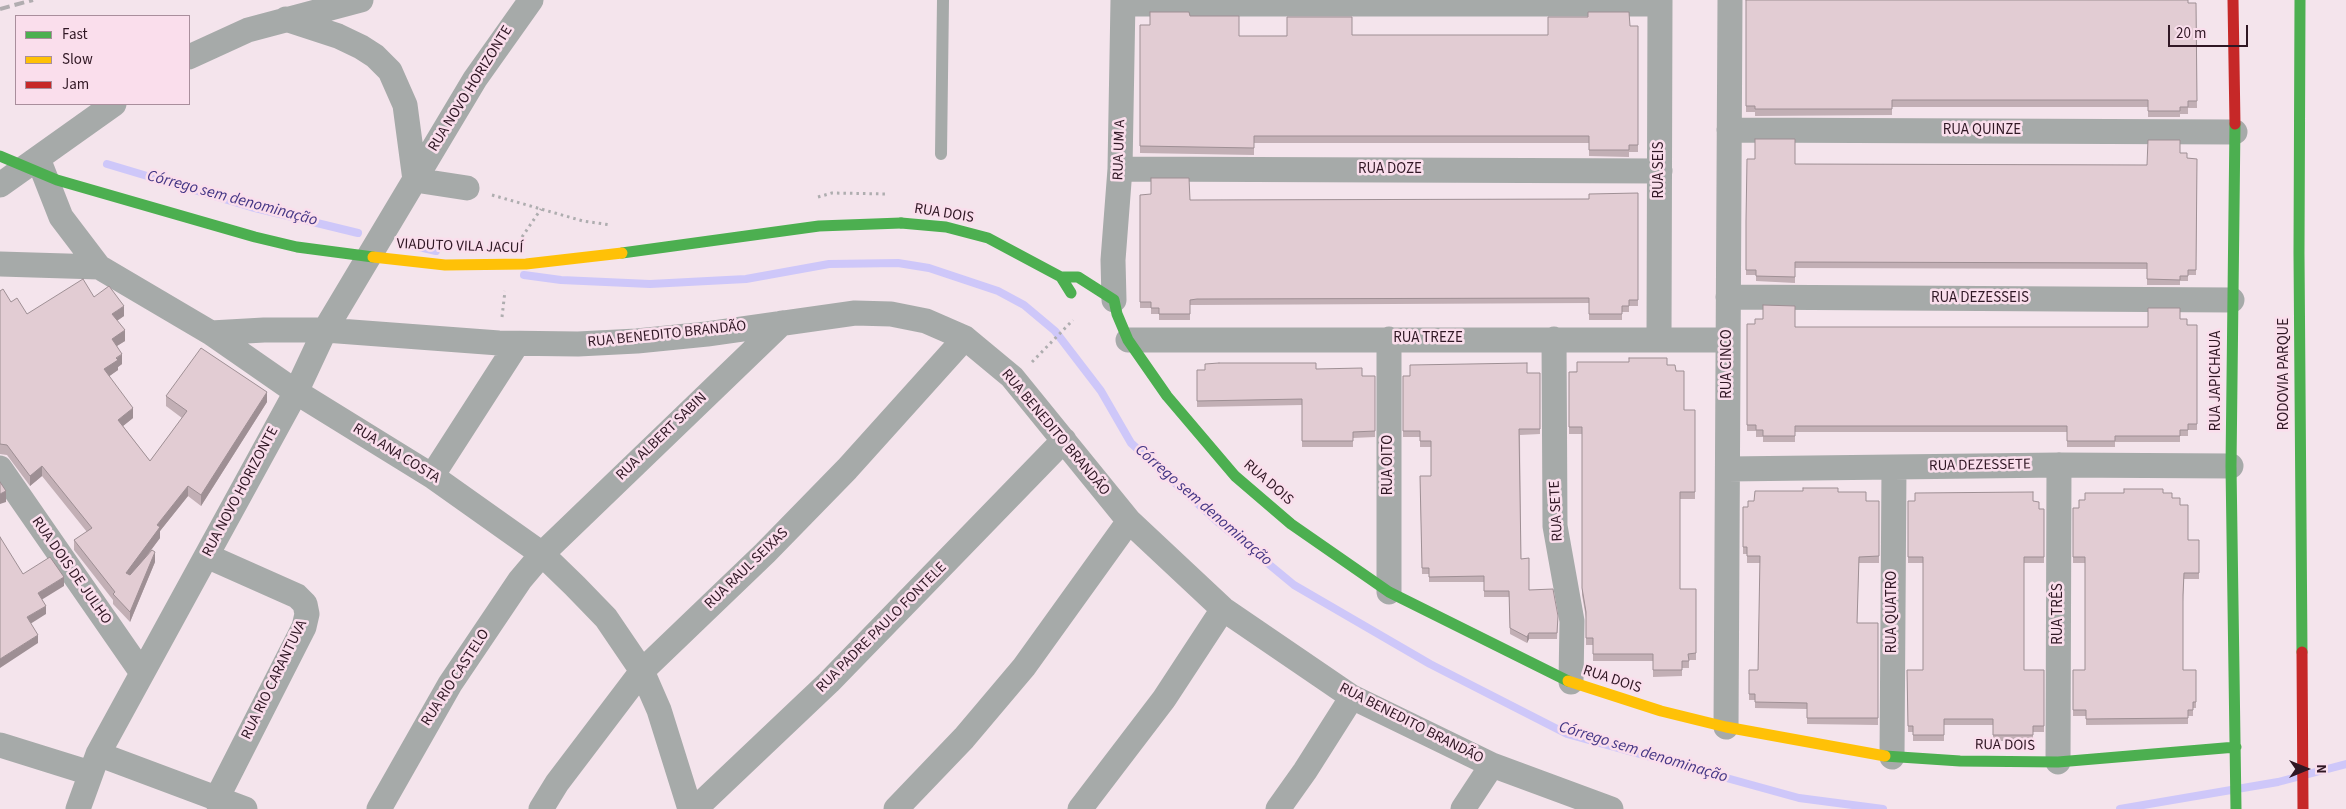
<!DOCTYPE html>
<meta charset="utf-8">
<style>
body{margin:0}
#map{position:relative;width:2346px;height:809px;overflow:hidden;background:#f4e4ec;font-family:"Source Sans 3",sans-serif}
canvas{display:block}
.legend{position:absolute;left:15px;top:15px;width:175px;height:90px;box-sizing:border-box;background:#fadeec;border:1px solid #a98e9c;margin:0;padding:6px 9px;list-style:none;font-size:15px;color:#301724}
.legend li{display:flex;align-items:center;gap:10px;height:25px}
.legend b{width:25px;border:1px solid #a98e9c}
.north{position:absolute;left:2281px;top:744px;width:50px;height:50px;-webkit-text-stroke:4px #fadeec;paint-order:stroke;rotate:90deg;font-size:14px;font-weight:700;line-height:20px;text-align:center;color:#301724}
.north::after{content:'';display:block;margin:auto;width:18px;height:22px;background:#301724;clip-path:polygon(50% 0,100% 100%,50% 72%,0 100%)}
.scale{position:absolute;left:2168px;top:25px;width:80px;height:22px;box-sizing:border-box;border:2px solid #301724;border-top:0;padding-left:6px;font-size:15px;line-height:18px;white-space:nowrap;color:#301724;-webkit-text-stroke:4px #fadeec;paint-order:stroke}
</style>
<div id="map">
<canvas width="2346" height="809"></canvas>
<ul class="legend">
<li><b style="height:6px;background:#4caf50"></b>Fast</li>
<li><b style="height:6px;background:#ffc107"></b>Slow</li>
<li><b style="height:6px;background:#c62828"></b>Jam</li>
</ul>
<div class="north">N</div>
<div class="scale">20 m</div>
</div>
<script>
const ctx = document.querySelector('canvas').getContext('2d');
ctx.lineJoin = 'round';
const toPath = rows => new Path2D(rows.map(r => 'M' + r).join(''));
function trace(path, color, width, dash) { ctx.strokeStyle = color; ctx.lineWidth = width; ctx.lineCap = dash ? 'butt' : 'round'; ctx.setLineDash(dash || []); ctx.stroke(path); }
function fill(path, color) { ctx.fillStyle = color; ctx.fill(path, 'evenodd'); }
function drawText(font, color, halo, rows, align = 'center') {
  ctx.font = font + ' "Source Sans 3",sans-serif'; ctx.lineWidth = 5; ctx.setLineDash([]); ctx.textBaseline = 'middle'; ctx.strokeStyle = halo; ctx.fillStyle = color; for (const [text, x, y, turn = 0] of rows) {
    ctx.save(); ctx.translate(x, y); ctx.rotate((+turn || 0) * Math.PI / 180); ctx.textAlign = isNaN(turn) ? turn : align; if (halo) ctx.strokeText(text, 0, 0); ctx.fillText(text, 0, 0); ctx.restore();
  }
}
trace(toPath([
 [107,164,251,207,358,233],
 [402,243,436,251],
 [524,275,561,280,650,284,746,279,829,264,898,263,929,268,998,291,1024,305,1055,331,1101,391,1131,443,1219,523,1294,585,1430,664,1567,734,1799,798,1883,809],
 [2120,809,2278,782,2346,764]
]), '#cec7f9', 8);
trace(toPath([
 [492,195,583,221,611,225],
 [818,197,832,193,887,194],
 [522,237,541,209],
 [502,317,505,291],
 [1032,362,1073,320]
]), '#aeadaf', 3, [2.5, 4]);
trace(toPath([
 [941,154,943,0]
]), '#a6aaa9', 12);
trace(toPath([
 [1123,4,1660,4],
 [286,19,338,36,361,47,375,56,390,71,405,105,415,180],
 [189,57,248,30,361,0],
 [1729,130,2235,132],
 [39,161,61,217,99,267,211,333,296,392,432,476,542,554,575,586,606,618,642,671,659,710,690,809],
 [1120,169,1660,171],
 [415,180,467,188],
 [0,185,114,104],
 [0,264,99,267],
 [1728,297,2232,300],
 [1114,300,1113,260,1120,169,1123,0],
 [211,333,264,330,325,330,499,343,578,344,637,341,707,334,855,313,891,314,926,321,965,338,1012,377,1129,521,1223,609,1352,697,1492,765,1611,809],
 [1389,339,1389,592],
 [1554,339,1555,526,1572,621,1571,682],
 [1659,339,1660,0],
 [1128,340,1728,340],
 [0,468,142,673],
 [1728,469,2059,465,2231,466],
 [432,476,517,344],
 [207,556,297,596,305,604,307,614,304,627,216,800],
 [1726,727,1730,0],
 [0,745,90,773],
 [98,754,245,809],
 [1892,757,1894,467],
 [2058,762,2059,465],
 [78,809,98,754,296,392,325,330,475,79,531,0],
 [379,809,450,684,520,580,542,554,782,323],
 [541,809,557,783,642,671,765,553,847,469,965,338],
 [695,809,829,682,1064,440],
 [896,809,964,738,1024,667,1129,521],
 [1080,809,1164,699,1223,609],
 [1278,809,1305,771,1352,697],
 [1463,809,1492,765]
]), '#a6aaa9', 25);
trace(toPath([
 [2300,0,2299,253,2302,652],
 [2235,124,2231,466,2236,809],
 [901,223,946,227,988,238,1061,277,1071,293],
 [1061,277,1078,277,1114,300,1117,314,1128,340,1167,396,1235,476,1291,524,1389,592,1568,681],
 [1885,756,1960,761,2058,762,2236,747]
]), '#4caf50', 11);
trace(toPath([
 [1568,681,1661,711,1726,727,1885,756]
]), '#ffc107', 11);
trace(toPath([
 [2233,0,2235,124],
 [2302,652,2303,809]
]), '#c62828', 11);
trace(toPath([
 [0,9,33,0]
]), '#b1adb0', 4, [10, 5]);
trace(toPath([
 [0,156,57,180,255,237,297,247,373,257],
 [622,253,819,226,901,223]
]), '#4caf50', 11);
trace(toPath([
 [373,257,445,265,526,264,622,253]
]), '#ffc107', 11);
fill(toPath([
 [1746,0,2196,3,2197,108,2188,108,2188,114,2180,114,2180,117,2148,117,2148,107,1892,107,1892,115,1755,116,1755,112,1746,112],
 [1190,16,1239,36,1548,35,1630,26,1638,26,1638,152,1629,152,1629,157,1589,156,1589,143,1254,143,1254,155,1140,153,1140,25,1150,25],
 [2180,153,2187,158,2197,159,2196,275,2188,275,2188,281,2180,281,2180,285,2147,285,2147,269,1795,268,1795,283,1756,281,1756,275,1746,275,1746,221,1795,164,2147,165],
 [1638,193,1638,306,1629,306,1629,312,1622,312,1622,320,1589,320,1589,303,1197,305,1190,305,1190,320,1159,320,1159,314,1151,314,1151,308,1140,308,1140,195,1190,200,1589,199],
 [0,291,11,302,27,314,94,297,124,316,117,321,125,341,117,346,122,364,118,367,118,370,109,376,133,418,123,426,150,461,182,418,166,406,166,396,267,402,201,506,188,496,160,531,160,538,149,553,155,562,130,622,113,604,113,600,74,550,74,540,87,532,42,476,30,486,7,455,0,454],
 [2180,319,2187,325,2197,325,2197,430,2188,430,2188,436,2180,436,2180,442,2115,442,2115,447,2067,447,2067,432,1795,432,1795,442,1763,442,1763,437,1756,437,1756,431,1747,431,1747,324,1795,327,2148,327],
 [1667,365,1676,371,1684,410,1695,410,1695,499,1680,499,1680,589,1696,589,1696,660,1689,660,1689,668,1682,668,1682,676,1653,677,1653,661,1593,661,1593,645,1586,645,1586,618,1582,595,1582,434,1569,434,1569,372],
 [1316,369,1362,376,1375,376,1375,437,1353,438,1353,447,1302,447,1302,405,1197,407,1197,370],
 [1540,373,1540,434,1520,435,1521,559,1529,590,1558,616,1557,639,1529,639,1527,643,1510,634,1509,597,1484,597,1484,582,1429,582,1429,574,1422,574,1420,476,1431,476,1431,447,1420,447,1420,437,1403,437,1403,376],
 [1838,492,1866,501,1879,501,1879,563,1859,563,1857,623,1878,623,1878,725,1807,724,1807,709,1755,708,1755,700,1749,700,1749,670,1758,670,1760,563,1747,563,1747,554,1743,554,1743,507,1748,507,1754,501],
 [2163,493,2172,498,2180,505,2188,540,2199,540,2199,579,2184,579,2183,602,2183,670,2196,670,2196,708,2193,708,2193,716,2188,716,2188,724,2086,725,2086,716,2073,716,2073,670,2085,670,2085,563,2073,563,2073,508,2079,508,2085,500],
 [1908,501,2033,501,2039,509,2044,509,2044,563,2024,563,2024,670,2044,670,2044,732,2033,732,2033,741,1993,741,1993,725,1944,725,1944,741,1913,741,1913,732,1908,732,1907,670,1923,670,1923,563,1908,563]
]), '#c2afb5');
fill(toPath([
 [124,306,124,316,112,324,112,314],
 [125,330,125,341,112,349,112,339],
 [122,354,122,364,118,367,118,370,104,380,104,369],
 [267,392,267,402,201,506,201,495],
 [133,408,133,418,118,430,118,420],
 [42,466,42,476,30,486,30,476],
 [188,486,188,496,160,531,160,538,126,583,126,573,157,525],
 [6,491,6,502,0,504,0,494],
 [155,552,155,562,130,622,130,612],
 [64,577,64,586,38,602,38,593],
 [46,606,46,614,27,626,27,617],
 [1529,633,1529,639,1527,643,1527,637],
 [38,635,38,643,0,668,0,659]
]), '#9e8f94');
const building = toPath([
 [1746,0,2188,0,2188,3,2196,3,2197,101,2188,101,2188,107,2180,107,2180,111,2148,111,2148,100,1892,100,1892,109,1755,109,1755,106,1746,106,1746,0],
 [1150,12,1189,12,1190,16,1239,16,1239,36,1287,36,1287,17,1352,17,1352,35,1548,35,1548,17,1588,17,1588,12,1629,12,1630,26,1638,26,1638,145,1629,145,1629,150,1589,150,1589,136,1254,136,1254,148,1140,146,1140,25,1150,25,1150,12],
 [1755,139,1795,139,1795,164,2147,165,2148,140,2180,140,2180,153,2187,153,2187,158,2197,159,2196,270,2188,270,2188,276,2180,276,2180,280,2147,279,2147,263,1795,262,1795,277,1756,276,1756,270,1746,270,1746,221,1747,159,1755,159,1755,139],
 [1151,178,1189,178,1190,200,1589,199,1589,194,1638,193,1638,300,1629,300,1629,306,1622,306,1622,314,1589,314,1589,298,1197,299,1190,300,1190,314,1159,314,1159,308,1151,308,1151,302,1140,302,1140,195,1151,194,1151,178],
 [83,279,94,297,109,286,124,306,112,314,125,330,112,339,122,354,116,358,118,360,104,369,133,408,118,420,150,461,187,411,166,396,201,348,267,392,201,495,188,486,157,525,160,527,126,573,130,575,152,550,155,552,130,612,113,594,115,592,74,540,92,528,42,466,30,476,7,445,0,444,0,291,3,289,11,302,17,298,27,314,83,279],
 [1763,305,1795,306,1795,327,2148,327,2148,308,2180,308,2180,319,2187,319,2187,325,2197,325,2197,424,2188,424,2188,430,2180,430,2180,436,2115,436,2115,441,2067,441,2067,426,1795,426,1795,436,1763,436,1763,430,1756,430,1756,425,1747,425,1747,324,1755,324,1755,319,1763,319,1763,305],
 [1629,358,1667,358,1667,365,1675,365,1676,371,1684,371,1684,410,1695,410,1695,492,1680,492,1680,589,1696,589,1696,653,1688,654,1689,661,1682,661,1682,670,1653,670,1653,654,1593,654,1593,638,1586,638,1586,612,1582,588,1582,427,1569,427,1569,372,1577,372,1577,362,1629,362,1629,358],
 [1219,363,1316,363,1316,369,1362,368,1362,376,1375,376,1375,431,1353,432,1353,441,1302,441,1302,399,1197,401,1197,370,1205,370,1205,364,1219,363],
 [1527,363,1527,373,1540,373,1540,429,1519,429,1521,559,1529,558,1529,590,1553,589,1558,616,1557,633,1529,633,1527,637,1510,628,1509,591,1484,591,1484,576,1429,577,1429,568,1422,568,1420,476,1431,476,1431,441,1420,441,1420,431,1403,431,1403,376,1410,376,1410,365,1527,363],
 [0,482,6,491,0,494,0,482],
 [1803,488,1838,488,1838,492,1866,492,1866,501,1879,501,1879,556,1859,557,1857,623,1878,623,1878,718,1807,718,1807,703,1755,702,1755,694,1749,694,1749,670,1758,670,1760,556,1747,556,1747,547,1743,547,1743,507,1748,507,1748,501,1754,501,1755,491,1803,491,1803,488],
 [2124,489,2163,489,2163,493,2172,493,2172,498,2180,498,2180,505,2188,505,2188,540,2199,540,2199,573,2184,573,2183,595,2183,670,2196,670,2196,702,2193,702,2193,710,2188,710,2188,718,2086,719,2086,710,2073,710,2073,670,2085,670,2085,557,2073,557,2073,508,2079,508,2079,500,2085,500,2085,493,2124,493,2124,489],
 [2033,492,2033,501,2039,502,2039,509,2044,509,2044,557,2024,557,2024,670,2044,670,2044,726,2033,726,2033,735,1993,735,1993,719,1944,719,1944,735,1913,735,1913,726,1908,726,1907,670,1923,670,1923,557,1908,557,1908,501,1915,501,1915,493,2033,492],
 [0,537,23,574,50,557,64,577,38,593,46,606,27,617,38,635,0,659,0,537]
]);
fill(building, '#e2ccd3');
trace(building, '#9e8f94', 1);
drawText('15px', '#301724', '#fadeec', [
 ["RUA NOVO HORIZONTE",471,89,-58],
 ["RUA QUINZE",1982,131],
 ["RUA UM A",1120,150,-88],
 ["RUA DOZE",1390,170],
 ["RUA SEIS",1660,170,-90],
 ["RUA DOIS",944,214,9],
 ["VIADUTO VILA JACUÍ",460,247,2],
 ["RUA DEZESSEIS",1980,299],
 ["RUA BENEDITO BRANDÃO",667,335,-6],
 ["RUA TREZE",1428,339],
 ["RUA CINCO",1728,364,-90],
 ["RODOVIA PARQUE",2285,374,-90],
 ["RUA JAPICHAUA",2217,381,-90],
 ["RUA BENEDITO BRANDÃO",1055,433,50],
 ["RUA ALBERT SABIN",662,437,-44],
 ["RUA ANA COSTA",396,454,32],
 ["RUA OITO",1389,465,-90],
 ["RUA DEZESSETE",1980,466,-1],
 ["RUA DOIS",1268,483,41],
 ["RUA NOVO HORIZONTE",241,492,-62],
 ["RUA SETE",1557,511,-93],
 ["RUA RAUL SEIXAS",747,569,-44],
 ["RUA DOIS DE JULHO",71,571,55],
 ["RUA QUATRO",1893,612,-90],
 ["RUA TRÊS",2059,614,-90],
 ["RUA PADRE PAULO FONTELE",882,628,-45],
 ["RUA RIO CASTELO",456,678,-57],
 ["RUA RIO CARANTUVA",275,680,-64],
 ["RUA DOIS",1612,680,18],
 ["RUA BENEDITO BRANDÃO",1411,724,27],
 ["RUA DOIS",2005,746,1]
]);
drawText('italic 16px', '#443685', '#fadeec', [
 ["Córrego sem denominação",232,199,15],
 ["Córrego sem denominação",1203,506,41],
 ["Córrego sem denominação",1643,753,17]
]);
</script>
